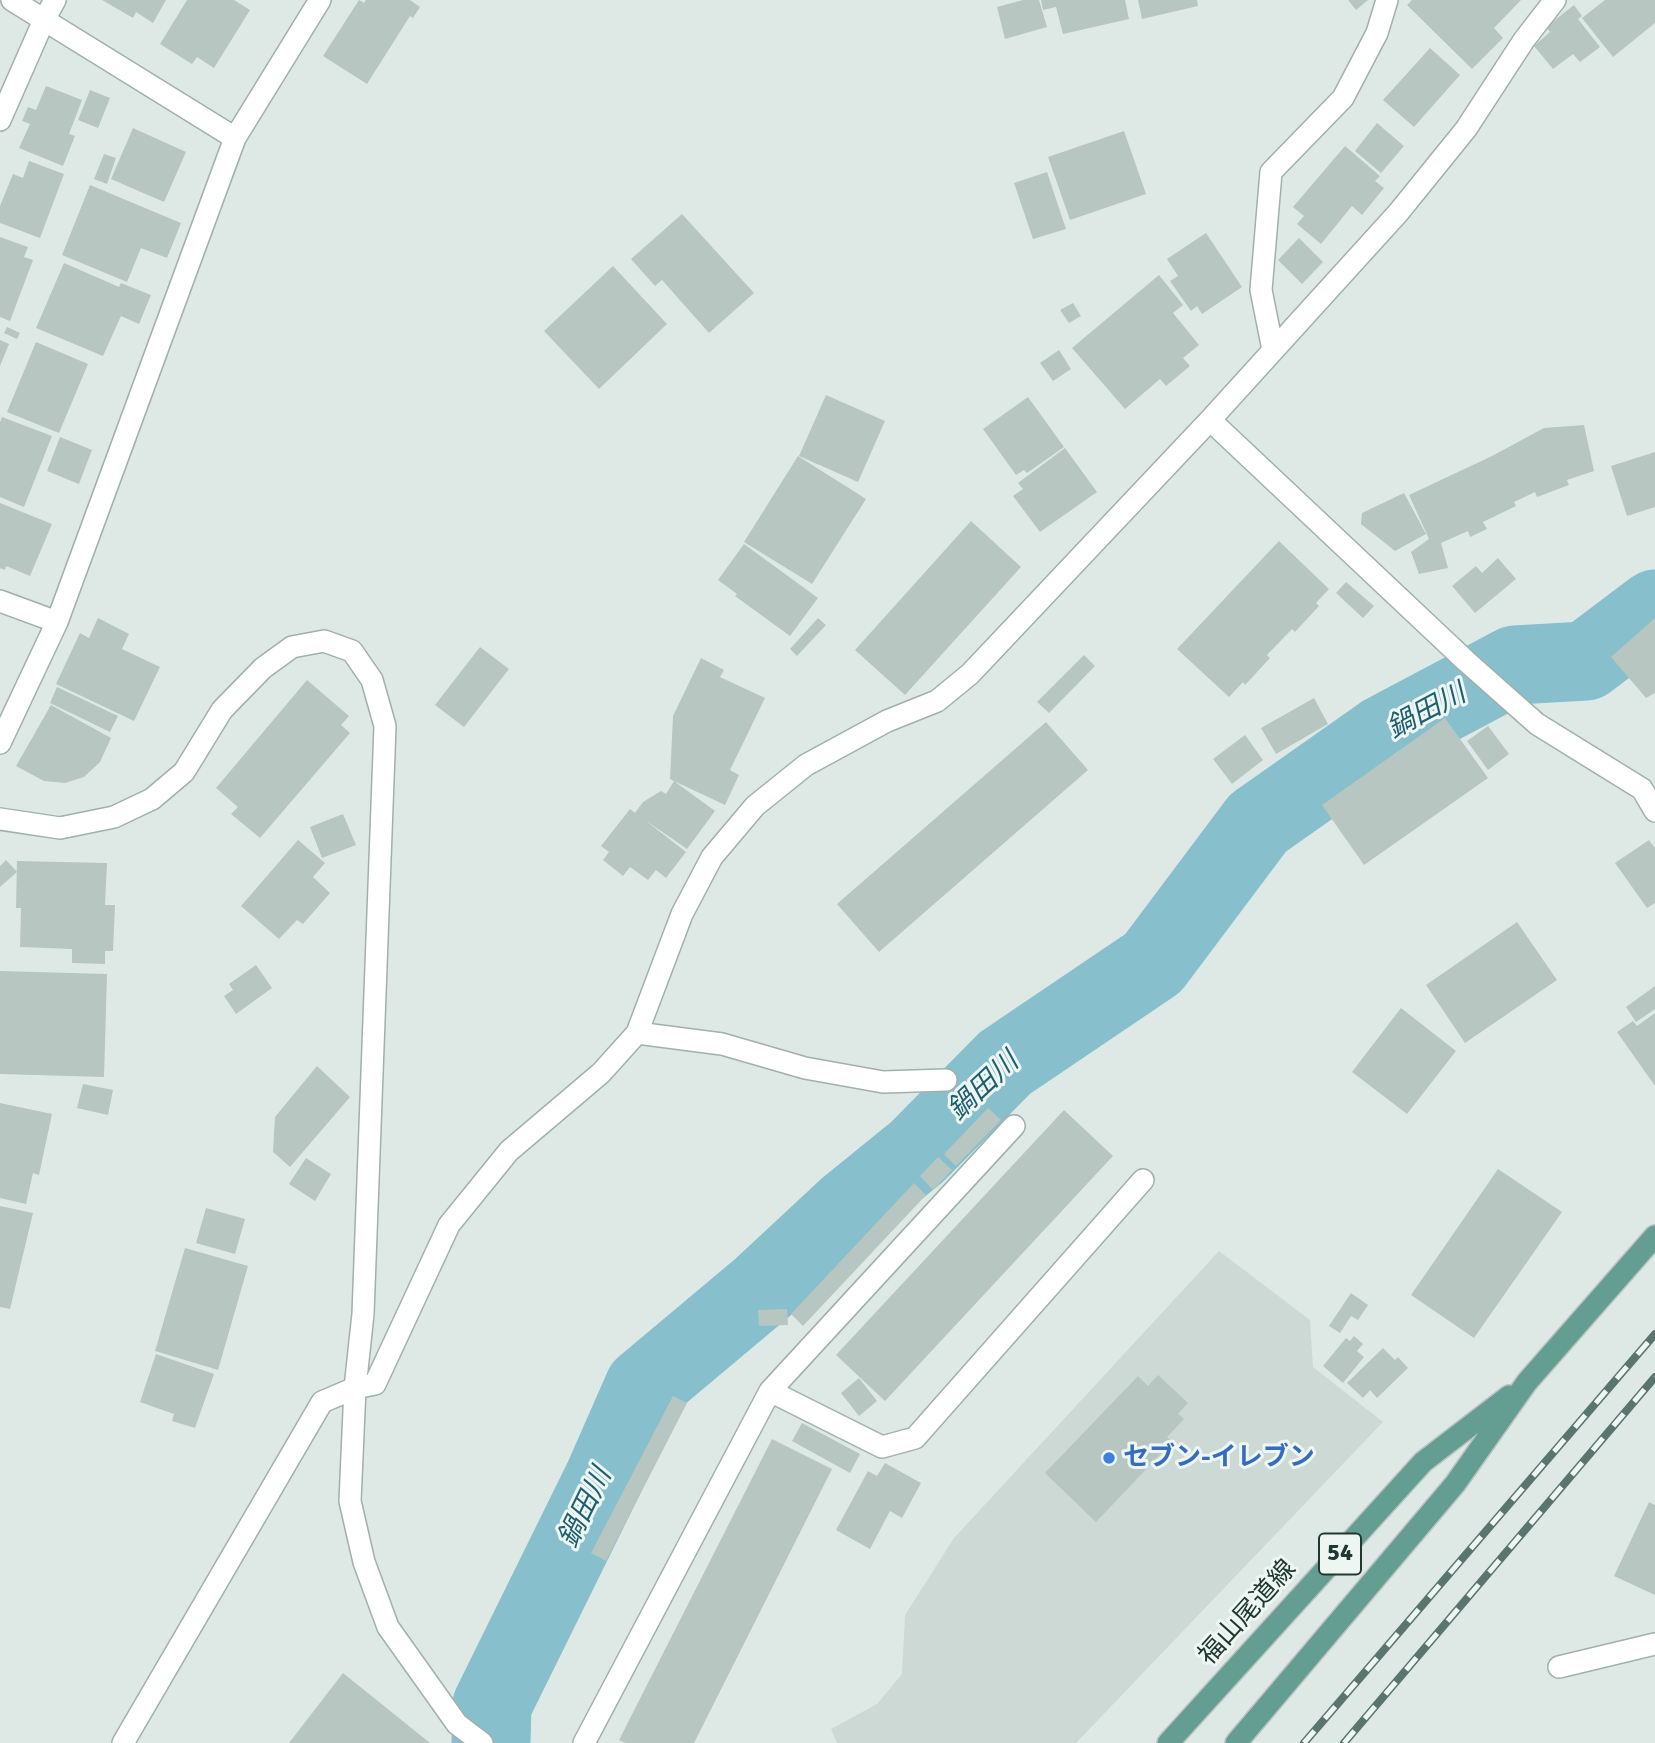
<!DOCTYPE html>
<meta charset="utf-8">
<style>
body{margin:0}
canvas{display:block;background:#dee9e5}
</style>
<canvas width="1655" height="1743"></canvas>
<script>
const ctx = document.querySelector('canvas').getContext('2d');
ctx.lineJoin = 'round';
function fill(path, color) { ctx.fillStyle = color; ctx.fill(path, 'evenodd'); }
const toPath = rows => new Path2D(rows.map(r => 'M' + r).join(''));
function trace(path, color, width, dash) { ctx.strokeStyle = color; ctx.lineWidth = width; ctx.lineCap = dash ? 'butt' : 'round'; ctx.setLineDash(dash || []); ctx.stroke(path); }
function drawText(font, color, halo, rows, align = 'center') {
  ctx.font = font + ' Signika,"Noto Sans JP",sans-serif'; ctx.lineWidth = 6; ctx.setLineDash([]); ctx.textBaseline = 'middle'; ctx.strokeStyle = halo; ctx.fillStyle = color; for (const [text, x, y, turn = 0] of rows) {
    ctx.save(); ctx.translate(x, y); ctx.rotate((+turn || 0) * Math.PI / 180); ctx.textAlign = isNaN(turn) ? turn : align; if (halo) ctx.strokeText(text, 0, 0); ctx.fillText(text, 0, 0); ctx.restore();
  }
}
fill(toPath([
 [1219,1251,1310,1320,1313,1367,1383,1422,1076,1743,837,1743,831,1729,877,1704,902,1674,905,1615,954,1538]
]), '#cdd9d4');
trace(toPath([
 [491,1743,492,1705,604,1478,644,1387,762,1288,848,1208,917,1152,1005,1063,1153,963,1258,823,1383,735,1515,665,1586,661,1655,609]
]), '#88bfcd', 79);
fill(toPath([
 [102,0,166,0,153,23,136,12,133,18],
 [187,0,234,0,250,10,214,68,197,57,192,64,160,44],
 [359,0,364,3,366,0,410,0,420,7,413,18,410,16,367,84,323,56],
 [1023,0,1039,0,1047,27,1005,39,997,7],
 [1041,0,1125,0,1129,19,1063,34,1056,7,1043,10],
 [1138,0,1197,0,1198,6,1142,19],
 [1348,0,1368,0,1356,10],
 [1412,0,1521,0,1494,28,1503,38,1472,69,1407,5],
 [1605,0,1655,0,1655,23,1613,57,1582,18],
 [1574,5,1582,16,1578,19,1600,47,1580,62,1573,54,1553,69,1534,46,1550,32,1546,27],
 [1430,48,1460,75,1414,127,1383,100],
 [46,86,82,100,69,134,75,136,63,166,19,148,30,124,22,121,28,107,36,110],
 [90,90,110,98,98,128,78,120],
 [1377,123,1404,146,1381,173,1355,151],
 [133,128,186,152,164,202,111,179],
 [1124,131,1146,194,1070,220,1048,157],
 [1345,146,1380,176,1375,181,1384,188,1362,215,1352,206,1321,244,1297,224,1304,216,1293,207],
 [104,154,116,158,107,184,94,179],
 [29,161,64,174,40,238,0,223,0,206,13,174,23,178],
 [1047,172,1066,229,1033,239,1014,183],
 [90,185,181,223,167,258,141,248,127,282,62,255],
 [682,214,754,293,709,333,662,280,655,286,631,259],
 [1206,233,1242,287,1202,314,1197,306,1191,311,1170,281,1178,276,1167,259],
 [0,237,28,247,24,257,33,260,10,321,0,317],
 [1299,238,1323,262,1302,284,1278,260],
 [64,263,119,287,121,283,151,295,139,324,121,316,103,356,36,328],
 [613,266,667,324,599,389,544,331],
 [1159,275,1183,305,1173,313,1199,345,1183,358,1190,366,1166,386,1160,379,1125,409,1072,348],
 [1073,303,1081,316,1069,323,1060,310],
 [7,327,20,333,17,339,4,333],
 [0,340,9,344,0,366],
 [36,342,88,364,59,433,7,412],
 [1059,350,1071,369,1053,381,1040,363],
 [826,395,885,421,858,482,799,456],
 [1028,397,1064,447,1027,473,1024,470,1016,475,983,429],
 [2,417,52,436,24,507,0,497,0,422],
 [1584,425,1594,471,1567,480,1569,485,1537,497,1535,492,1514,502,1516,506,1483,522,1487,529,1470,537,1468,531,1441,543,1448,568,1419,574,1411,552,1429,539,1409,495,1492,456,1544,428],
 [60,437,92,450,79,484,47,471],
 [1065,448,1097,492,1040,532,1013,496,1023,489,1018,483],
 [1655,452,1655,507,1627,516,1611,466],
 [798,456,866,499,812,584,744,542],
 [1404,493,1426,534,1395,551,1361,524,1362,513],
 [0,503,52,524,30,576,6,566,5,570,0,568],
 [971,521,1021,567,905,695,855,650],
 [1279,541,1329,589,1316,603,1319,606,1295,632,1292,629,1267,655,1270,658,1245,685,1243,682,1229,697,1177,649],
 [744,544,818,598,790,636,735,596,737,594,718,580],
 [1498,558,1516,579,1475,613,1452,586,1476,566,1482,573],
 [1346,582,1374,606,1363,618,1336,593],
 [98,618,129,634,122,649,160,667,134,721,56,684,80,633,89,638],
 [818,618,826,625,797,656,790,649],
 [1655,618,1655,693,1646,698,1611,657],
 [480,647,509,669,464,727,435,705],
 [1084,655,1095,666,1049,713,1037,702],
 [701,658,724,670,720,677,765,698,730,770,739,775,725,805,674,781,715,811,687,849,645,820,686,852,666,878,656,870,648,880,630,867,623,876,603,860,609,852,601,846,630,809,635,813,643,802,661,791,666,794,674,781,670,779,673,716],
 [307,680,349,716,341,725,350,733,260,838,231,814,238,807,216,788],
 [57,687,118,716,110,732,50,703],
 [1314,698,1328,724,1276,754,1261,728],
 [51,705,111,738,100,762,84,777,65,783,44,781,16,766],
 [1445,718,1488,778,1364,865,1322,805],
 [1046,722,1088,770,879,952,837,904],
 [1488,726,1509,754,1488,770,1467,741],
 [1245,735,1263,760,1232,784,1213,759],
 [343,814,356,845,322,858,310,827],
 [298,840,325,863,313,877,330,893,303,924,297,920,279,939,241,906],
 [1649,840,1655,848,1655,903,1647,908,1615,863],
 [6,860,17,872,0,887,0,866],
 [17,861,107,863,105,905,115,905,113,951,105,951,105,964,72,963,72,949,20,947,21,908,16,908],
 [1517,922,1557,980,1465,1043,1426,985],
 [256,965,272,988,236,1014,224,996,233,990,229,984],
 [0,971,107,974,104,1077,0,1074],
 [1655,986,1655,1009,1636,1022,1626,1007],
 [1401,1008,1456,1051,1407,1114,1352,1072],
 [1655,1013,1655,1086,1617,1032,1633,1021,1637,1026],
 [317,1066,350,1097,290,1167,273,1152,275,1117],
 [83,1084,113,1090,108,1115,77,1108],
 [0,1103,52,1114,39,1175,33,1173,26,1204,0,1198],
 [988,1108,1001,1120,956,1166,944,1154],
 [1064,1110,1113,1156,885,1401,836,1355],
 [938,1157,952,1170,933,1190,920,1176],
 [306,1158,331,1174,315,1201,289,1184],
 [1498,1169,1562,1212,1474,1338,1411,1295],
 [914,1183,926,1195,803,1326,791,1314],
 [0,1206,33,1213,10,1309,0,1307],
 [206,1208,245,1219,235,1254,196,1243],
 [185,1248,248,1266,218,1370,155,1351],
 [1351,1293,1368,1305,1358,1320,1351,1316,1340,1333,1329,1326],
 [787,1309,788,1325,759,1326,758,1310],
 [1354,1336,1363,1344,1357,1351,1364,1357,1343,1383,1323,1366,1346,1338,1350,1341],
 [1383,1348,1395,1360,1398,1357,1408,1368,1377,1398,1370,1390,1363,1398,1347,1383],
 [156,1354,214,1374,195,1428,172,1421,174,1414,140,1402],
 [1158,1375,1188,1403,1178,1414,1184,1419,1167,1437,1172,1442,1096,1522,1045,1473,1138,1376,1148,1386],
 [859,1378,877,1401,859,1416,841,1393],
 [673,1396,687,1403,606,1561,591,1553],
 [802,1423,860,1454,850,1473,792,1441],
 [772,1439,832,1469,694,1743,625,1743,619,1740],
 [885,1463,921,1483,902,1518,890,1511,870,1549,836,1530,868,1471,877,1476],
 [1649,1502,1655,1505,1655,1595,1614,1576],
 [343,1673,430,1743,289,1743]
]), '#b7c6c1');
const service = toPath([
 [770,1391,882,1447,915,1438,1143,1180],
 [584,1743,770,1391,1014,1126]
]);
const minor = toPath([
 [12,0,235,138],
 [0,120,44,20,55,0],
 [1273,350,1261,290,1271,172,1343,98,1377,33,1387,0],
 [1210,420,1466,661,1537,724,1642,789,1655,811],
 [0,601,57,622],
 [0,743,57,622,235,138,320,0],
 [637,1033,722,1044,805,1068,883,1082,946,1080],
 [1559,1667,1655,1644],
 [123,1743,322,1402,355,1388,375,1384,449,1225,509,1151,601,1073,637,1033,682,914,712,857,755,806,806,765,887,721,937,701,970,674,1210,420,1398,213,1466,129,1524,40,1555,0]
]);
const tertiary = toPath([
 [0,819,60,828,114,817,152,799,184,772,222,710,263,668,292,647,324,641,352,651,372,680,385,726,363,1314,355,1388,350,1501,364,1562,388,1627,457,1724,482,1743]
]);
const primary = toPath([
 [1168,1743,1423,1462,1509,1396],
 [1236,1743,1455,1484,1527,1382,1655,1236]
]);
trace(service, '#a1b0ac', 24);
trace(minor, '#a1b0ac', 24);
trace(tertiary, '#a1b0ac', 24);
trace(primary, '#bcc3c2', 24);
trace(service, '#fff', 21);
trace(minor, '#fff', 21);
trace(tertiary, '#fff', 21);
trace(primary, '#649d91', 21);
const rail = toPath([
 [1304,1743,1655,1334],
 [1344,1743,1655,1377]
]);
trace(rail, '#5a746e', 8);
trace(rail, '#eef6f2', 5, [16]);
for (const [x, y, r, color] of [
 [1109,1458,7,"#3f7fe0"]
]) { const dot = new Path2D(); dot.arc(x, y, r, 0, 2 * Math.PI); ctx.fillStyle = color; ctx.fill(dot); trace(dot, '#eef6f2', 2.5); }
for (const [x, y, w] of [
 [1340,1554,42]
]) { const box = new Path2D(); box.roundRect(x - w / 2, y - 20.5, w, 41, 5); ctx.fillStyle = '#eef6f2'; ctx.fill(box); trace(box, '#203833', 2); }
drawText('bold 24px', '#203833', null, [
 ["54",1340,1554]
]);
drawText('bold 26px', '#366cbe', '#eef6f2', [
 ["セブン-イレブン",1123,1458]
], 'left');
drawText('26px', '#203833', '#eef6f2', [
 ["福山尾道線",1248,1613,-48]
]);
drawText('italic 28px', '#1e5f70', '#eef6f2', [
 ["鍋田川",1427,712,-28],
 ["鍋田川",984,1087,-43],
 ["鍋田川",586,1508,-64]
]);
</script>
